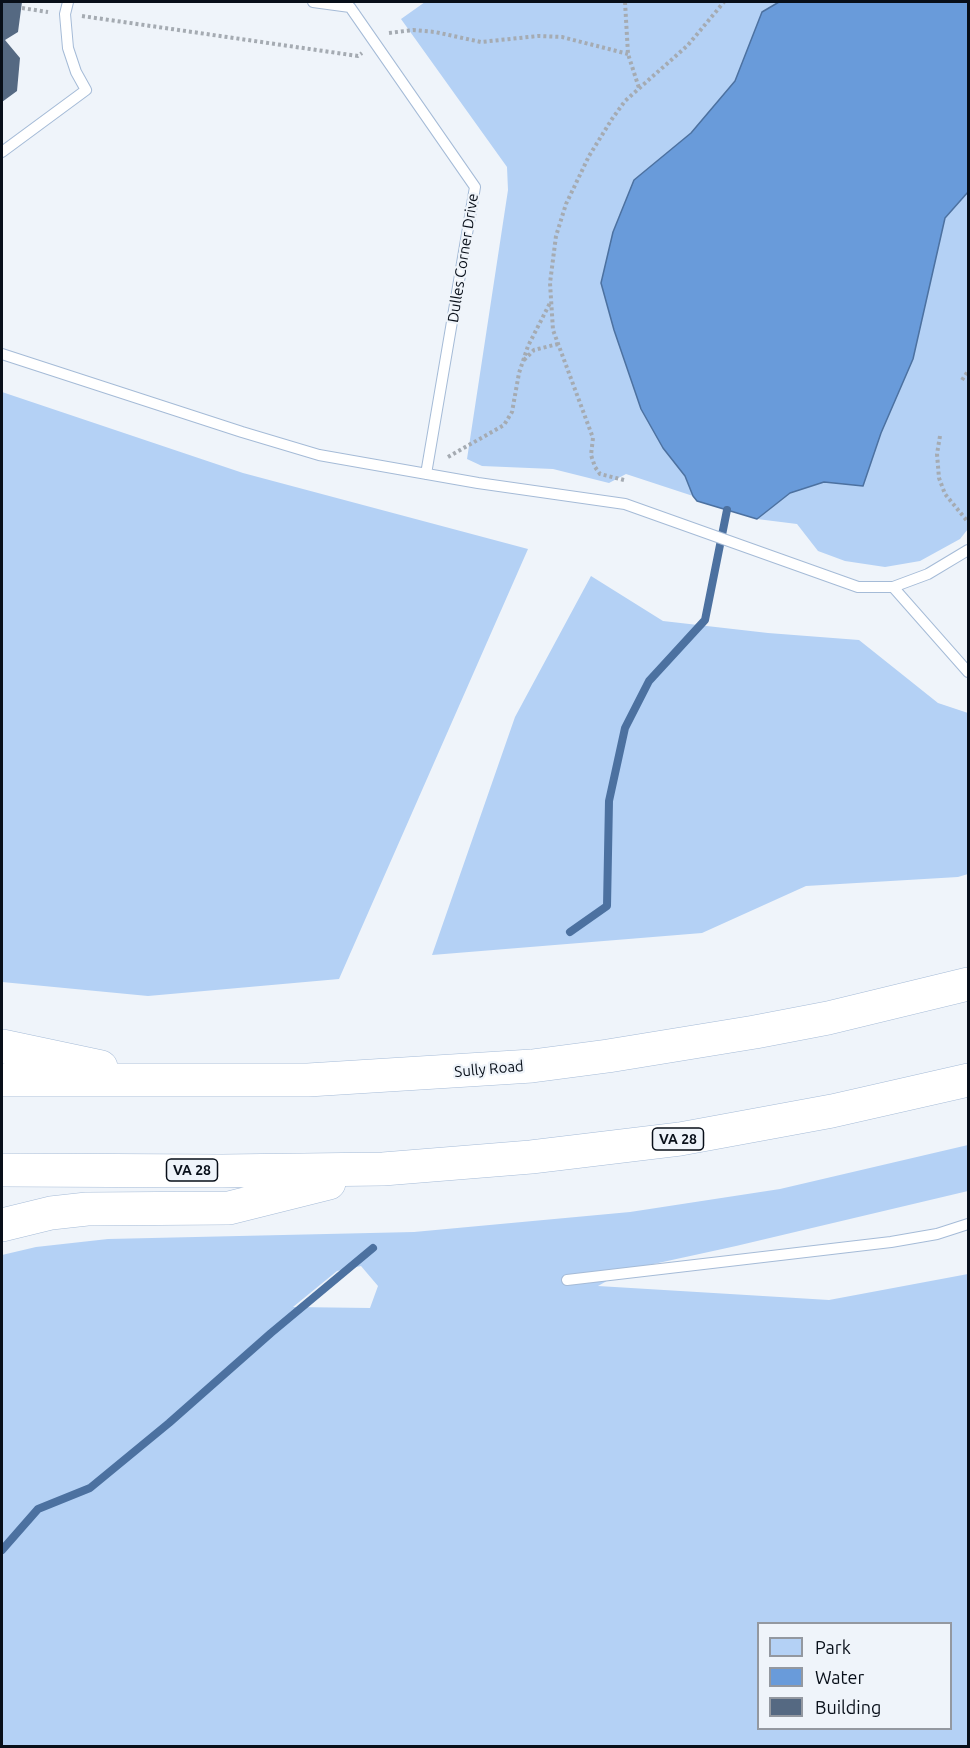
<!DOCTYPE html>
<style>
body{margin:0}
#map{position:relative;width:970px;height:1748px;overflow:hidden;background:#eff4fa;font-family:Ubuntu,sans-serif}
canvas{display:block}
.frame{position:absolute;inset:0;border:3px solid #080f19;pointer-events:none}
.legend{position:absolute;left:757px;top:1622px;width:195px;height:108px;box-sizing:border-box;background:#eff4fa;border:2px solid #9398a0;margin:0;padding:8px 10px;list-style:none;font-size:18px;color:#080f19}
.legend li{display:flex;align-items:center;gap:12px;height:30px}
.legend b{width:30px;border:2px solid #9398a0}
</style>
<div id="map">
<canvas width="970" height="1748"></canvas>
<div class="frame"></div>
<ul class="legend">
<li><b style="height:16px;background:#b4d1f5"></b>Park</li>
<li><b style="height:16px;background:#699bda"></b>Water</li>
<li><b style="height:16px;background:#556982"></b>Building</li>
</ul>
</div>
<script>
const ctx = document.querySelector('canvas').getContext('2d');
ctx.lineJoin = 'round';
function fill(path, color) { ctx.fillStyle = color; ctx.fill(path, 'evenodd'); }
const toPath = rows => new Path2D(rows.map(r => 'M' + r).join(''));
function trace(path, color, width, dash) { ctx.strokeStyle = color; ctx.lineWidth = width; ctx.lineCap = dash ? 'butt' : 'round'; ctx.setLineDash(dash || []); ctx.stroke(path); }
function drawText(font, color, halo, rows, align = 'center') {
  ctx.font = font + ' Ubuntu,sans-serif'; ctx.lineWidth = 4.5; ctx.setLineDash([]); ctx.textBaseline = 'middle'; ctx.strokeStyle = halo; ctx.fillStyle = color; for (const [text, x, y, turn = 0] of rows) {
    ctx.save(); ctx.translate(x, y); ctx.rotate((+turn || 0) * Math.PI / 180); ctx.textAlign = isNaN(turn) ? turn : align; if (halo) ctx.strokeText(text, 0, 0); ctx.fillText(text, 0, 0); ctx.restore();
  }
}
fill(toPath([
 [425,2,779,2,762,12,735,81,691,133,634,180,601,283,614,330,641,409,663,448,685,476,693,496,626,474,609,483,553,469,482,466,467,459,508,190,507,167,401,19],
 [968,192,968,529,960,539,920,561,885,567,845,561,818,551,797,524,757,519,790,493,824,482,863,486,928,287,945,218],
 [2,392,243,473,528,549,339,979,148,996,2,982],
 [591,576,663,621,768,633,859,640,938,703,968,713,968,874,958,877,806,886,702,933,432,955,515,717],
 [968,1145,968,1191,736,1246,626,1270,598,1286,829,1300,968,1274,968,1746,2,1746,2,1255,36,1247,108,1239,414,1232,630,1212,780,1189],
 [361,1266,378,1286,370,1308,293,1307,337,1271],
 [758,1624,950,1624,950,1728,758,1728]
]), '#b4d1f5');
const water = toPath([
 [779,2,968,2,968,192,945,218,913,359,881,433,863,486,824,482,790,493,757,519,697,501,693,496,685,476,663,448,641,409,614,330,601,283,613,232,634,180,691,133,735,81,762,12,779,2]
]);
fill(water, '#699bda');
trace(water, '#4c71a0', 1.5);
trace(toPath([
 [570,932,607,906,609,801,625,728,649,681,705,620,727,510],
 [2,1550,38,1509,90,1488,169,1423,271,1333,373,1248]
]), '#4c71a0', 8);
fill(toPath([
 [2,2,22,2,18,32,5,40,20,58,17,91,2,102]
]), '#556982');
const lane = toPath([
 [313,2,350,7,475,187,426,474],
 [2,152,86,90,76,72,68,48,65,14,68,2],
 [2,354,242,432,319,455,478,483,625,504,858,587,893,587,928,574,968,550],
 [893,587,968,672],
 [567,1280,891,1242,937,1234,968,1224]
]);
const highway = toPath([
 [2,1046,101,1067],
 [2,1080,308,1080,532,1066,608,1056,755,1032,828,1018,968,984],
 [2,1170,222,1171,383,1169,531,1157,680,1139,832,1111,968,1080],
 [2,1225,51,1213,87,1209,229,1208,329,1183]
]);
trace(lane, '#a5bbd7', 12);
trace(highway, '#a5bbd7', 34);
trace(toPath([
 [625,2,628,54,639,88],
 [22,8,48,12],
 [82,16,358,56,362,53],
 [389,33,413,30,435,32,481,42,538,36,562,37,628,54],
 [524,360,534,350,558,344],
 [962,380,968,371],
 [940,436,937,454,939,478,945,494,968,522],
 [448,457,504,425,512,412,519,373,528,346,550,303],
 [624,480,600,474,595,467,591,455,593,438,553,330,550,283,556,236,566,204,589,156,612,119,625,101,688,45,724,2]
]), '#a5abb2', 4, [3, 3]);
trace(lane, '#fff', 10);
trace(highway, '#fff', 33);
for (const [x, y, w] of [
 [678,1139,51],
 [192,1170,51]
]) { const box = new Path2D(); box.roundRect(x - w / 2, y - 11, w, 22, 4.5); ctx.fillStyle = '#eff4fa'; ctx.fill(box); trace(box, '#080f19', 1.5); }
drawText('bold 14px', '#080f19', null, [
 ["VA 28",678,1139],
 ["VA 28",192,1170]
]);
drawText('15px', '#080f19', '#eff4fa', [
 ["Dulles Corner Drive",463,258,-81],
 ["Sully Road",489,1069,-5]
]);
</script>
